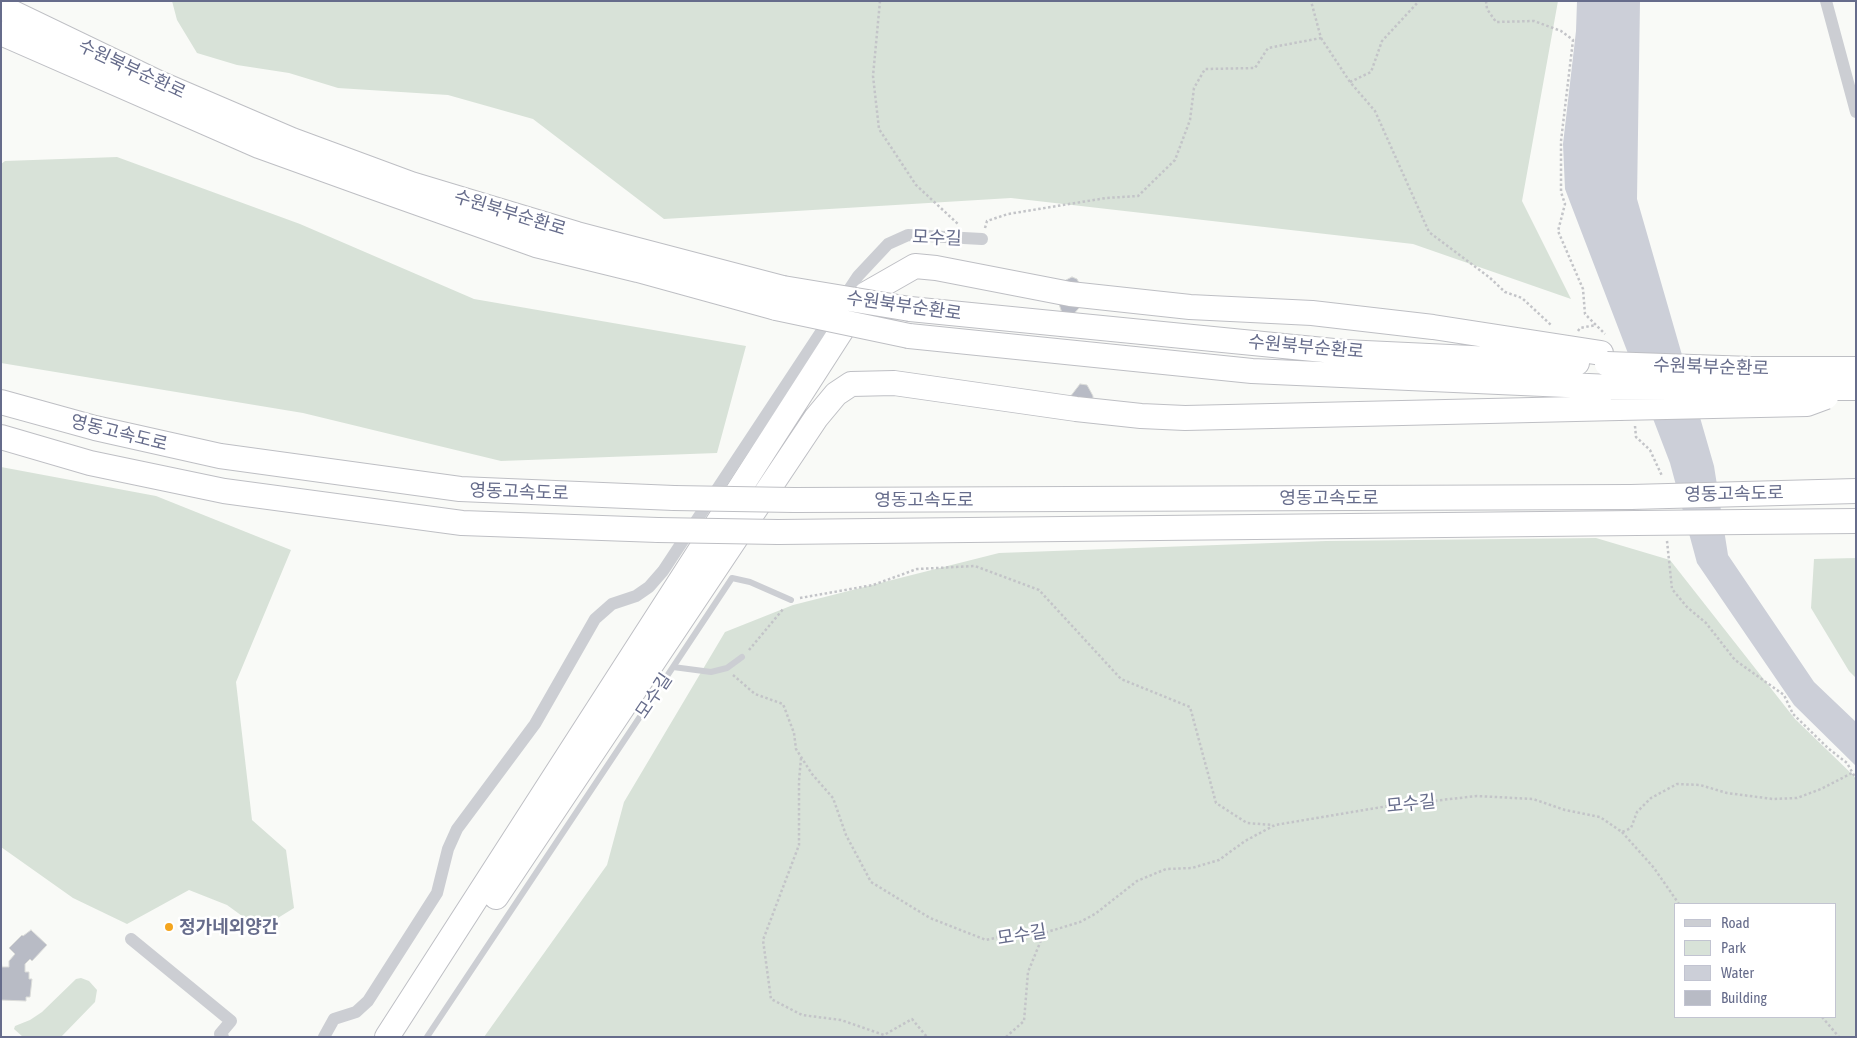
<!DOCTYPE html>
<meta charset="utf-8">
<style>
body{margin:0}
#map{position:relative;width:1857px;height:1038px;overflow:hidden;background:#f9faf7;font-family:"Asap Condensed",sans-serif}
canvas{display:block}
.frame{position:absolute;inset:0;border:2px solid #666c8b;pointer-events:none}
.legend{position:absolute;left:1674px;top:903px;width:162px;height:115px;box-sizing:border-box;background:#fff;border:1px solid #c2c4d1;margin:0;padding:6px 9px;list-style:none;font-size:15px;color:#666c8b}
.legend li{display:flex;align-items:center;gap:10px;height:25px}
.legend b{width:25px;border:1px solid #c2c4d1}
</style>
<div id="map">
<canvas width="1857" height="1038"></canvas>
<div class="frame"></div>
<ul class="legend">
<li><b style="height:6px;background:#ccced3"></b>Road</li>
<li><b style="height:14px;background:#d8e2d8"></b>Park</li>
<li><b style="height:14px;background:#cccfd8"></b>Water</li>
<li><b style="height:14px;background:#b8bbc5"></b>Building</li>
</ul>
</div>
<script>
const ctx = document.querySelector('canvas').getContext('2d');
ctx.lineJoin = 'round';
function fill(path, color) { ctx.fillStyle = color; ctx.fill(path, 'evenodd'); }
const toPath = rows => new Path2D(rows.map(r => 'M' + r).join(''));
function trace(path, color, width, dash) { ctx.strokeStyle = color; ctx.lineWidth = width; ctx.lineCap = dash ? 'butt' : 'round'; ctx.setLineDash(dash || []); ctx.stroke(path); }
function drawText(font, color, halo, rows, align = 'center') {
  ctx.font = font + ' "Asap Condensed","Noto Sans KR",sans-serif'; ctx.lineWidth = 5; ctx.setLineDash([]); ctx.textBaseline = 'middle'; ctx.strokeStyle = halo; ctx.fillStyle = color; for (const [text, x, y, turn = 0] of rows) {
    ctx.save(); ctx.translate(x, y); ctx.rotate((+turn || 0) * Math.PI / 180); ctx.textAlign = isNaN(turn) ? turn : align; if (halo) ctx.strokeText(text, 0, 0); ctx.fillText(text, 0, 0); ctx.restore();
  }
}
fill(toPath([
 [172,1,1558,1,1522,201,1571,299,1413,244,1011,198,664,219,533,119,448,95,338,88,289,73,237,65,197,53,177,20],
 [117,157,300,224,474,299,746,346,717,453,501,461,303,413,1,363,1,164,5,161],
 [1,467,156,496,291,550,236,682,252,820,286,850,294,908,260,929,227,905,189,890,127,924,73,898,1,847],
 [1596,538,1670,560,1795,719,1856,778,1856,1037,484,1037,607,865,624,802,725,632,793,605,999,553,1326,541],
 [1676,904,1836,904,1836,1017,1676,1017],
 [1856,558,1856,678,1849,671,1811,608,1814,559],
 [81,978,89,981,97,990,95,1002,61,1037,23,1037,14,1029,15,1026,30,1020,42,1012,76,979]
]), '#d8e2d8');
fill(toPath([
 [1577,1,1640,1,1637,199,1714,466,1728,555,1814,682,1856,722,1856,766,1794,705,1697,563,1670,463,1565,189,1563,144,1576,31]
]), '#cccfd8');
const building = toPath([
 [1072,277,1077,279,1083,291,1083,298,1079,308,1070,318,1063,316,1058,301,1066,280,1072,277],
 [1080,384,1087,385,1093,396,1092,410,1081,421,1074,421,1070,411,1070,397,1080,384],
 [31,930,47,945,32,961,30,959,25,964,25,972,29,972,29,979,32,979,30,997,26,997,26,1001,1,1000,1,961,2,967,9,967,9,961,15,954,9,948,22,935,23,936,31,930]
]);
fill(building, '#b8bbc5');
trace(building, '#dbdcd9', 1);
const highway = toPath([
 [1,7,159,83,292,140,411,184,577,234,783,288],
 [1,33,259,146,370,186,536,245,638,270,776,308],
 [910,309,1344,352,1577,363],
 [909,336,1252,371,1611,387],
 [1,402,95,428,220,456,460,489,674,498],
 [1,437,90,463,224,491,462,523,658,530],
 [794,500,1631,497],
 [778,532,1636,523],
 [496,897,816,418,836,394,851,384,894,383,1076,409,1141,416,1185,418,1619,408],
 [387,1037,854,311,866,294,915,266,936,268,1070,294,1190,307,1312,313,1433,327,1601,353]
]);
trace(highway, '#bebfc4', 26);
trace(toPath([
 [880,1,873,76,879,129,916,185,958,224],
 [1486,1,1487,9,1496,22,1534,21,1561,31,1573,40,1561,141,1561,192,1565,204,1558,231,1583,289,1585,314,1605,334],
 [1321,38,1350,82,1375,111,1429,232,1489,277,1505,292,1522,298,1551,325],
 [1350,82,1371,72,1382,41,1419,1],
 [985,228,987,221,1008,214,1106,198,1138,196,1175,160,1190,120,1194,88,1205,69,1255,68,1268,48,1321,38,1311,1],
 [1578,331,1580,328,1596,325],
 [1635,426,1636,437,1650,450,1662,476],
 [1667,541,1672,589,1687,607,1706,623,1735,660,1784,695,1793,714,1829,749,1847,763,1856,779],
 [800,598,873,585,917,569,975,566,1039,590,1121,679,1190,707,1216,803,1247,823,1273,825],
 [749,650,784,608],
 [733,675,755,694,783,704,794,733,796,749,812,774,833,798,846,835,871,882,930,918,986,940,1028,931,1044,933,1080,922,1095,914,1137,881,1166,869,1192,868,1219,860,1245,841,1275,825,1388,806,1477,796,1533,799,1565,810,1600,817,1622,832,1631,828,1637,812,1651,798,1677,784,1700,785,1727,793,1773,799,1797,798,1821,789,1852,773],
 [801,758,799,781,799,845,763,940,771,999,802,1015,841,1020,884,1035,912,1019,927,1037],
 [1622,832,1654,868,1679,904],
 [1822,1017,1839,1037],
 [1006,1037,1024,1021,1028,972,1044,933]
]), '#c3c4c8', 2.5, [2.5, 2.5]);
trace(toPath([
 [673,667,732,578,750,582,791,600],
 [427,1037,673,667,711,672,727,668,742,657]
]), '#ccced3', 6);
trace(toPath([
 [1826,1,1856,112],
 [131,939,231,1021,220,1034,223,1037],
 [324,1037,334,1019,356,1012,368,1001,437,893,448,849,457,829,535,724,595,619,612,604,636,596,649,587,663,571,858,276,888,244,908,235,982,239]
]), '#ccced3', 12);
trace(highway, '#fff', 24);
const highwayBridge = toPath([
 [783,288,910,309],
 [776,308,909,336],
 [1607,364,1751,369,1856,369],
 [1611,387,1856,388],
 [1619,408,1807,404,1826,397],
 [1631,497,1856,491],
 [674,498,794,500],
 [1636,523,1856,521],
 [658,530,778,532]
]);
trace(highwayBridge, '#bebfc4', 26, []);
trace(highwayBridge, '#fff', 24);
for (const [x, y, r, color] of [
 [169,927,5,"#f4a51e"]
]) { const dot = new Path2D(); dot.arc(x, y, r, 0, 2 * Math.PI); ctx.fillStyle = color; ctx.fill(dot); trace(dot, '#fff', 2); }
drawText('18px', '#666c8b', '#fff', [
 ["수원북부순환로",132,69,25],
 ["수원북부순환로",510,213,17],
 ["모수길",937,238,2],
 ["수원북부순환로",904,306,8],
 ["수원북부순환로",1306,347,5],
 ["수원북부순환로",1711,367,2],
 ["영동고속도로",119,433,14],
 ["영동고속도로",519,492,2],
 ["영동고속도로",1734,494,-1],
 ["영동고속도로",1329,498],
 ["영동고속도로",924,500],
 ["모수길",654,696,-56],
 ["모수길",1411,804,-6],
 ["모수길",1022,935,-9]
]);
drawText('bold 18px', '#666c8b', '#fff', [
 ["정가네외양간",179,927]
], 'left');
</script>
